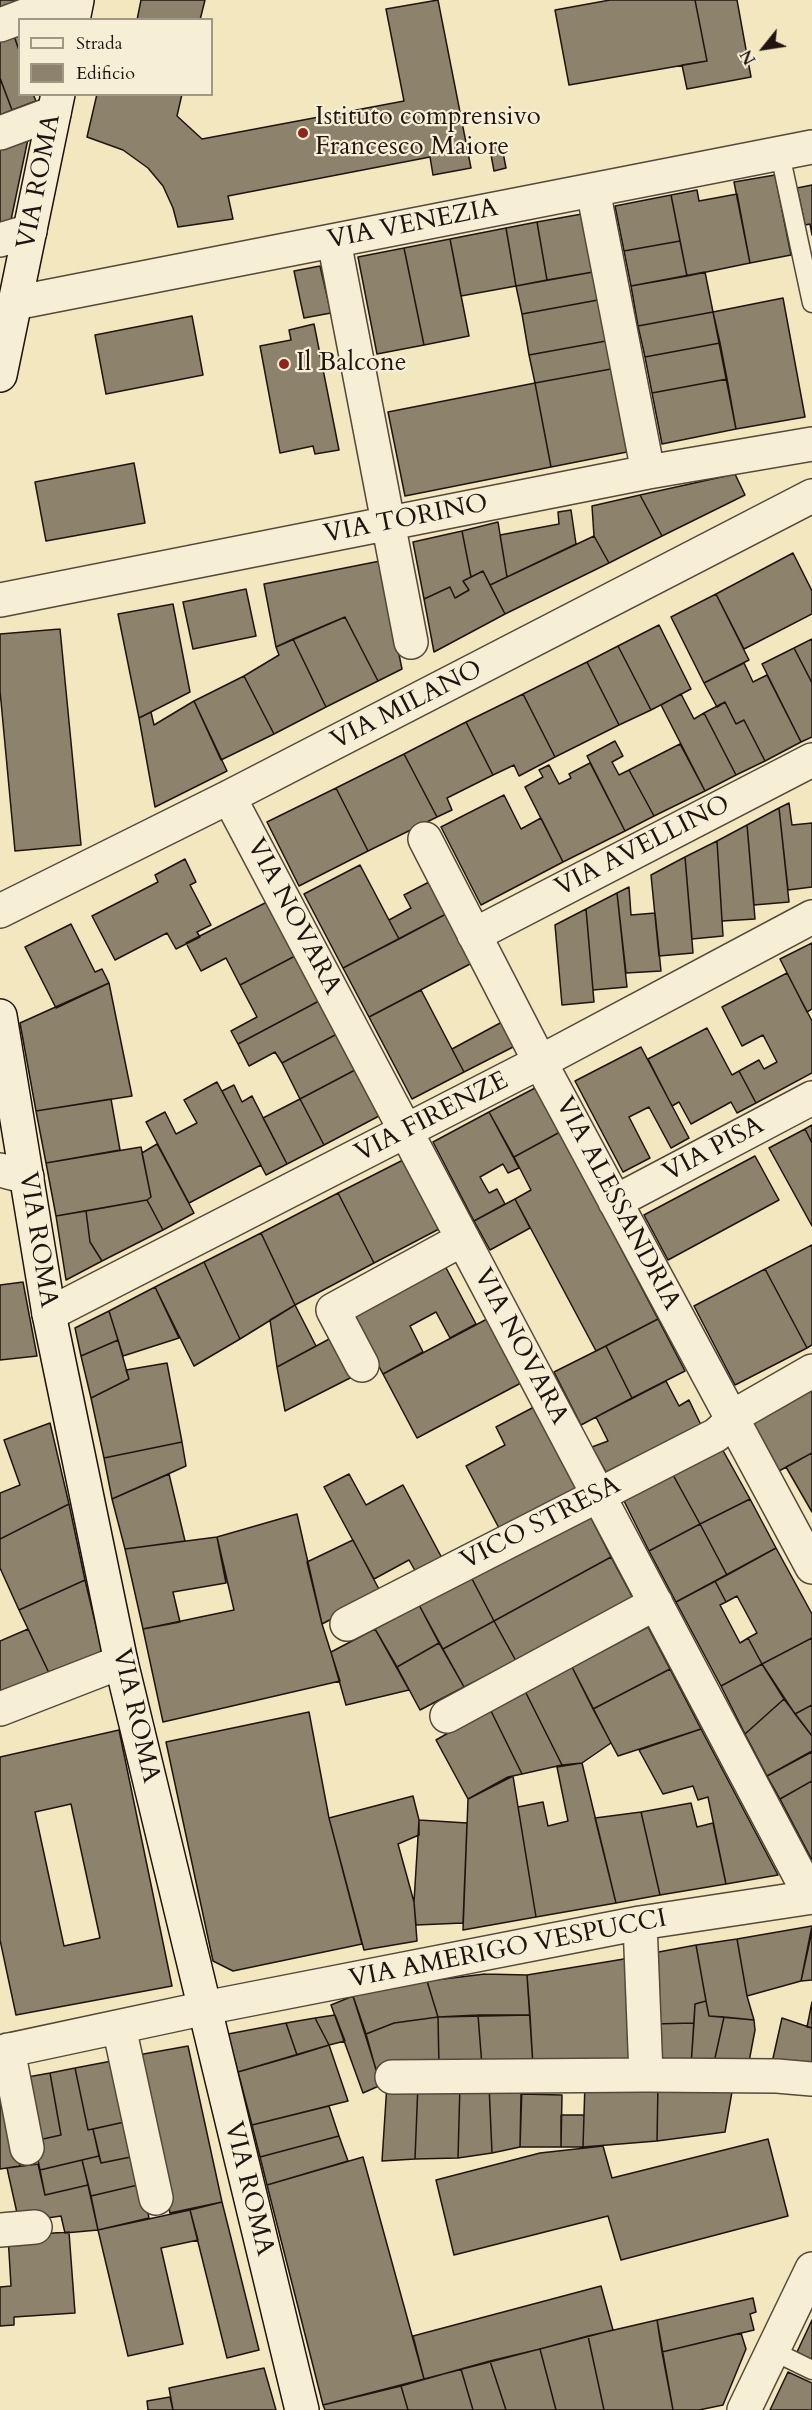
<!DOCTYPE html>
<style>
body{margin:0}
#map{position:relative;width:812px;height:2410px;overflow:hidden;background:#f3e7bf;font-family:Cardo,serif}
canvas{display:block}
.legend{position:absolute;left:18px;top:18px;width:195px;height:78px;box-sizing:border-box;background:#f7efd5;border:2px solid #a19786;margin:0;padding:8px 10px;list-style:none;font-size:18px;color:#1f1410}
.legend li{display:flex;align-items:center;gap:12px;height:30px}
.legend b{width:30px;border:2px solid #a19786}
.north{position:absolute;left:734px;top:18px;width:60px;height:60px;-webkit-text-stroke:4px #f7efd5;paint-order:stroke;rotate:240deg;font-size:16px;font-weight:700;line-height:24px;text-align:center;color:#1f1410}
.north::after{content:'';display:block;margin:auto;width:21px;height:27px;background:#1f1410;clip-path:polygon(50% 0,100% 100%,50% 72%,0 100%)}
</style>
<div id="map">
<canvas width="812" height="2410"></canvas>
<ul class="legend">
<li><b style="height:8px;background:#f7efd5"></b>Strada</li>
<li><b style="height:16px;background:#8d826b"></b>Edificio</li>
</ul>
<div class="north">N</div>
</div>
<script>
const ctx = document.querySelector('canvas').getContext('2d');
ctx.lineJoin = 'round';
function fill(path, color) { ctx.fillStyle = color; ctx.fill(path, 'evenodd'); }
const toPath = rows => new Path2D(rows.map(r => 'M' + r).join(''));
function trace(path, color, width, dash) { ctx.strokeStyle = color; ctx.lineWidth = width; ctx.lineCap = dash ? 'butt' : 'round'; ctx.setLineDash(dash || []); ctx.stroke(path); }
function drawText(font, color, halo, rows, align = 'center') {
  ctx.font = font + ' Cardo,serif'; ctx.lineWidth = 4.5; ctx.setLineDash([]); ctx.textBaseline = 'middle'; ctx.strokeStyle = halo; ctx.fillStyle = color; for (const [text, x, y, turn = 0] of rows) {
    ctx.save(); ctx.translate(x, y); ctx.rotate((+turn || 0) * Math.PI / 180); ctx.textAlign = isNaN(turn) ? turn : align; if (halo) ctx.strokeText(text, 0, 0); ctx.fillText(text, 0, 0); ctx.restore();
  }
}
const building = toPath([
 [0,0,22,0,0,8,0,0],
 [141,0,205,0,200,20,137,20,141,0],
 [438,0,471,168,433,175,430,157,228,196,233,219,178,227,173,208,163,186,148,168,123,150,87,137,97,94,182,94,177,116,202,139,404,101,386,9,438,0],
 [610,0,695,0,707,61,569,85,555,10,610,0],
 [695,0,737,0,751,77,687,89,682,65,707,61,695,0],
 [20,34,20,53,14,36,20,34],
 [14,36,20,53,20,94,33,94,36,101,12,110,0,78,0,41,14,36],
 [0,78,12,110,0,115,0,78],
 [28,139,11,220,0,223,0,149,28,139],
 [501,142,506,168,494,171,489,144,501,142],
 [775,175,791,255,750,263,734,182,775,175],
 [812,185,812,235,810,224,805,225,797,188,812,185],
 [697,190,699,201,737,194,750,263,687,276,671,195,697,190],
 [671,195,680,241,624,251,615,206,671,195],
 [582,214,593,272,547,280,537,222,582,214],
 [537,222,547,280,516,286,506,228,537,222],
 [506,228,516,286,461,296,450,239,506,228],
 [450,239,469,336,424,345,404,248,450,239],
 [680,241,687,276,631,286,624,251,680,241],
 [404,248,424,345,377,354,358,257,404,248],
 [320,266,331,313,304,318,294,271,320,266],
 [593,272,598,300,522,314,516,286,593,272],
 [705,272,713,312,638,326,631,286,705,272],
 [783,298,805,417,736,429,713,312,783,298],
 [598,300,606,341,529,355,522,314,598,300],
 [713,312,720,343,645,357,638,326,713,312],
 [192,316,203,375,106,394,95,335,192,316],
 [314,324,339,450,315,454,313,446,280,453,260,346,291,340,289,330,314,324],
 [606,341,611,369,535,383,529,355,606,341],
 [720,343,727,379,652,393,645,357,720,343],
 [611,369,627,452,551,467,535,383,611,369],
 [727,379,736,429,662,444,652,393,727,379],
 [535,383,551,467,405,496,388,412,535,383],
 [134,463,145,523,46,541,35,482,134,463],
 [735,474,745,495,662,536,640,495,735,474],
 [640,495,662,536,609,563,594,536,592,506,640,495],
 [571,510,576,544,507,577,500,535,559,524,558,512,571,510],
 [498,522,507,577,490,585,483,571,471,577,462,531,498,522],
 [462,531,471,577,463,581,469,590,455,598,450,587,424,599,413,542,462,531],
 [594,536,609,563,505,614,490,585,594,536],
 [793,553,812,591,812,614,744,649,716,594,793,553],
 [380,561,402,669,378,681,345,617,276,647,264,584,380,561],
 [483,571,505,614,434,652,424,599,450,587,455,598,469,590,463,581,483,571],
 [246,589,256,636,193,649,183,602,246,589],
 [716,594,749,660,704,683,671,617,716,594],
 [173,604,190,692,139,718,118,614,173,604],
 [345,617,378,681,326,707,293,639,345,617],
 [659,625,691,689,651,710,618,646,659,625],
 [60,629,81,845,15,851,0,691,0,634,60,629],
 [293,639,326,707,274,734,244,676,279,655,276,647,293,639],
 [812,639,812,683,794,648,812,639],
 [618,646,651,710,619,725,587,662,618,646],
 [794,648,812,683,812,737,801,742,762,664,794,648],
 [587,662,619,725,555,757,523,694,587,662],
 [744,663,753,682,767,675,801,742,765,761,744,720,736,724,725,702,717,707,704,683,744,663],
 [244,676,274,734,221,760,194,701,244,676],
 [523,694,555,757,519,776,514,765,493,775,466,722,523,694],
 [681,694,694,719,704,713,736,775,705,791,661,705,681,694],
 [194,701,227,771,155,807,139,718,151,712,154,725,194,701],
 [725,702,736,724,744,720,765,761,736,775,704,713,725,702],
 [466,722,493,775,447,798,452,810,437,817,404,754,466,722],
 [615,741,623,756,612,762,619,775,629,770,654,816,625,831,587,756,615,741],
 [680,744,705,791,654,816,629,770,680,744],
 [404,754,437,817,368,851,336,788,404,754],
 [590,763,625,831,563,862,525,787,543,777,539,770,549,765,559,784,571,778,569,774,590,763],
 [336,788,368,851,299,886,267,822,336,788],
 [504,795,521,829,541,818,563,862,481,905,441,827,504,795],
 [789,803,792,825,812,823,812,887,788,890,779,808,789,803],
 [779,808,789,902,754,905,747,825,779,808],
 [747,825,755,919,722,921,717,841,747,825],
 [717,841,723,936,692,939,685,857,717,841],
 [685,857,693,953,659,956,651,875,685,857],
 [185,859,196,882,190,885,211,925,197,932,200,937,176,949,167,933,115,960,92,916,158,882,155,875,185,859],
 [360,865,399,939,343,968,304,894,360,865],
 [429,882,446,914,399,939,389,920,411,908,404,895,429,882],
 [629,887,631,915,655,913,661,971,626,973,617,893,629,887],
 [617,893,627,987,593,990,586,909,617,893],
 [267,902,295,956,240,985,226,958,201,971,186,943,267,902],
 [586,909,594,1002,562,1005,555,925,586,909],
 [446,914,472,963,369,1017,343,968,446,914],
 [71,924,95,972,102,969,109,983,56,1008,25,947,71,924],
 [812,943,812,1009,807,1012,780,959,812,943],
 [295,956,319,1001,238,1044,231,1031,257,1017,240,985,295,956],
 [787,973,812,1021,812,1073,756,1103,739,1071,759,1060,764,1069,777,1062,763,1035,742,1046,722,1007,787,973],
 [109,983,132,1096,36,1111,20,1023,109,983],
 [421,990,464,1072,412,1099,369,1017,421,990],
 [319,1001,337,1034,282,1063,275,1052,249,1066,238,1044,319,1001],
 [502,1022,515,1046,464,1072,452,1049,502,1022],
 [707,1028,732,1075,739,1071,756,1103,737,1113,731,1102,691,1124,679,1102,672,1106,648,1059,707,1028],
 [337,1034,355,1070,300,1099,282,1063,337,1034],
 [641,1047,689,1138,671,1148,649,1107,629,1117,650,1158,623,1172,575,1081,641,1047],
 [355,1070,379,1116,324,1145,300,1099,355,1070],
 [217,1082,261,1165,189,1203,146,1122,165,1112,176,1134,197,1123,184,1100,217,1082],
 [234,1085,242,1102,252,1096,287,1164,266,1175,222,1091,234,1085],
 [537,1087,560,1132,514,1157,489,1112,537,1087],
 [111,1099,120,1150,46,1163,36,1111,111,1099],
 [300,1099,324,1145,287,1164,263,1118,300,1099],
 [489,1112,519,1168,508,1173,503,1164,480,1177,489,1193,497,1189,505,1204,474,1221,433,1142,489,1112],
 [812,1125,812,1143,805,1129,812,1125],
 [805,1129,812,1143,812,1226,769,1148,805,1129],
 [560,1132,658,1319,596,1351,515,1199,531,1190,514,1157,560,1132],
 [157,1144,194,1213,163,1230,147,1200,151,1197,142,1153,157,1144],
 [141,1147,151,1197,147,1200,56,1216,46,1163,141,1147],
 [755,1156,779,1200,668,1260,644,1215,755,1156],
 [403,1160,439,1229,374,1263,338,1193,403,1160],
 [338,1193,374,1263,295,1305,261,1233,338,1193],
 [515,1199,530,1228,490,1250,474,1221,515,1199],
 [147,1200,163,1230,102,1261,90,1242,86,1211,147,1200],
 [86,1211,90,1242,102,1261,66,1280,56,1216,86,1211],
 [261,1233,295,1305,240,1339,204,1262,261,1233],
 [812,1245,812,1345,807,1348,765,1269,812,1245],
 [204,1262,240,1339,194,1366,155,1287,204,1262],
 [444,1264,476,1324,450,1338,436,1312,410,1326,423,1352,383,1374,351,1314,444,1264],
 [765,1269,807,1348,735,1385,694,1306,765,1269],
 [23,1282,37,1356,0,1360,0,1285,23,1282],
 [155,1287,179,1338,123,1356,109,1311,155,1287],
 [295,1305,316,1346,277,1367,270,1320,295,1305],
 [109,1311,118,1340,81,1356,75,1328,109,1311],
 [487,1319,521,1383,417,1438,383,1374,487,1319],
 [658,1319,685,1371,632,1398,606,1346,658,1319],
 [333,1337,354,1376,285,1411,277,1367,333,1337],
 [118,1340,129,1379,91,1398,81,1356,118,1340],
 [606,1346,632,1398,581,1425,554,1372,606,1346],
 [167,1363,182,1442,104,1458,91,1398,129,1379,126,1370,167,1363],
 [666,1381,679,1406,689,1400,701,1425,606,1472,592,1447,608,1441,596,1417,666,1381],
 [812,1390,812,1453,779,1471,753,1423,812,1390],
 [534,1407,576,1489,500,1530,466,1466,505,1445,496,1427,534,1407],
 [50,1423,69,1504,0,1539,0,1493,20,1485,4,1440,50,1423],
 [182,1442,186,1466,112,1499,104,1458,182,1442],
 [721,1447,750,1499,700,1524,672,1473,721,1447],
 [812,1453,812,1512,786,1467,812,1453],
 [672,1473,700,1524,649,1551,623,1499,672,1473],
 [169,1474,185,1541,125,1549,112,1499,169,1474],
 [349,1474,366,1505,403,1485,443,1560,417,1574,409,1560,374,1579,324,1487,349,1474],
 [750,1499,776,1548,727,1575,700,1524,750,1499],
 [69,1504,85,1580,19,1610,0,1568,0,1539,69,1504],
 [297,1514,322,1624,340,1681,163,1722,143,1629,234,1610,217,1537,297,1514],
 [589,1514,611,1557,494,1621,471,1577,589,1514],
 [700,1524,727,1575,676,1602,649,1551,700,1524],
 [217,1537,226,1583,173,1592,180,1622,143,1629,125,1549,217,1537],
 [353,1540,381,1593,322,1624,307,1562,353,1540],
 [776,1548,812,1614,812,1638,762,1664,748,1638,757,1633,737,1596,726,1602,715,1581,776,1548],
 [611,1557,634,1600,516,1661,494,1621,611,1557],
 [471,1577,494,1621,443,1649,419,1605,471,1577],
 [85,1580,102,1651,50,1675,19,1610,85,1580],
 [715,1581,726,1602,720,1605,740,1643,748,1638,762,1664,721,1686,676,1602,715,1581],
 [419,1605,439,1643,397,1667,375,1629,419,1605],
 [494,1621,516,1661,464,1687,443,1649,494,1621],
 [648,1627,670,1669,593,1709,572,1667,648,1627],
 [28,1629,50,1675,0,1695,0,1641,28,1629],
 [375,1629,409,1690,346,1705,331,1652,375,1629],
 [812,1638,812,1705,795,1714,762,1664,812,1638],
 [439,1643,464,1687,420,1710,397,1667,439,1643],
 [762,1664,784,1699,745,1734,721,1686,762,1664],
 [572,1667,611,1743,582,1763,562,1765,525,1691,572,1667],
 [670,1669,701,1729,618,1756,593,1709,670,1669],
 [525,1691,562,1765,522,1774,490,1709,525,1691],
 [784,1699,812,1736,812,1751,767,1776,745,1734,784,1699],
 [812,1705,812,1736,795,1714,812,1705],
 [490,1709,522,1774,508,1777,468,1799,436,1740,490,1709],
 [309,1712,329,1818,362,1944,233,1971,213,1961,166,1742,309,1712],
 [701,1729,778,1875,726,1884,708,1797,698,1800,693,1786,663,1794,639,1750,701,1729],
 [119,1730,172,1986,16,2015,0,1940,0,1757,119,1730],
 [71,1804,100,1938,64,1946,35,1812,71,1804],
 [812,1752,812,1781,780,1799,767,1776,812,1752],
 [582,1763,616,1903,536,1917,518,1807,543,1802,548,1826,568,1821,557,1767,582,1763],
 [513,1776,536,1917,463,1930,468,1799,513,1776],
 [812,1781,812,1860,780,1799,812,1781],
 [413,1796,419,1820,419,1835,398,1844,414,1902,417,1941,364,1950,329,1818,413,1796],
 [691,1803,697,1827,713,1823,726,1884,660,1895,641,1812,691,1803],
 [641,1812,660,1895,616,1903,595,1818,641,1812],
 [419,1820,467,1823,463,1923,416,1925,414,1902,419,1820],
 [812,1926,801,1981,747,1996,737,1939,812,1926],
 [812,1931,812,1980,801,1981,812,1931],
 [737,1939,747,1996,754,2020,709,2016,706,2001,696,1945,737,1939],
 [696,1945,706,2001,695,2004,694,2023,652,2024,648,1954,696,1945],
 [630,1958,636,2068,533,2066,527,1975,630,1958],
 [485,1974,527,1975,530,2015,438,2017,427,1981,485,1974],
 [427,1981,438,2017,394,2023,366,2034,353,1996,427,1981],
 [353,1996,381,2085,363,2093,331,2005,353,1996],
 [706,2001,709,2016,724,2017,713,2067,691,2066,695,2004,706,2001],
 [812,2002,812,2028,807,2027,812,2002],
 [335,2015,345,2041,329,2045,315,2018,335,2015],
 [478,2015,530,2015,533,2066,482,2066,478,2015],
 [478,2015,482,2066,439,2067,438,2017,478,2015],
 [438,2017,439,2067,376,2070,366,2034,394,2023,438,2017],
 [724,2017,754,2020,755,2030,748,2067,713,2067,724,2017],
 [315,2018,329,2045,297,2055,286,2023,315,2018],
 [782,2018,812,2028,812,2069,771,2067,782,2018],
 [286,2023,297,2055,238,2072,228,2034,286,2023],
 [694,2023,691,2066,656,2066,652,2024,694,2023],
 [329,2045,348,2101,252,2125,238,2072,329,2045],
 [188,2046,222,2202,170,2213,138,2055,188,2046],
 [117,2060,129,2121,88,2130,75,2068,117,2060],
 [75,2068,88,2130,93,2129,99,2156,40,2170,34,2141,61,2135,50,2073,75,2068],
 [50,2073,61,2135,34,2141,22,2078,50,2073],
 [5,2082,20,2166,0,2169,0,2083,5,2082],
 [585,2083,658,2084,657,2141,583,2147,585,2083],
 [387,2084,418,2084,415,2159,382,2161,387,2084],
 [418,2084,460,2084,458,2158,415,2159,418,2084],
 [460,2084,489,2085,492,2153,458,2158,460,2084],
 [658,2084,733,2086,725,2132,657,2141,658,2084],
 [489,2085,522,2086,520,2147,492,2153,489,2085],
 [521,2094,562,2095,561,2147,520,2147,521,2094],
 [329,2106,339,2136,260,2157,252,2125,329,2106],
 [561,2115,584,2115,583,2147,561,2147,561,2115],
 [129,2121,136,2156,101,2163,93,2129,129,2121],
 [339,2136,348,2161,267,2185,260,2157,339,2136],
 [768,2139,788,2216,621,2260,608,2216,454,2255,436,2180,540,2153,603,2146,612,2178,768,2139],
 [99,2156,101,2163,136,2156,142,2184,91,2196,82,2160,99,2156],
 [363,2157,424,2379,323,2405,267,2185,363,2157],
 [82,2160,88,2185,45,2195,40,2170,82,2160],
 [38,2164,45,2195,88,2185,98,2230,65,2233,61,2216,19,2222,7,2168,38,2164],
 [142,2184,149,2218,98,2230,91,2196,142,2184],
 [222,2202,259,2350,227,2358,190,2210,222,2202],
 [190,2210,198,2240,161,2248,183,2344,128,2356,98,2230,190,2210],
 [69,2232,75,2313,14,2317,14,2325,0,2326,0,2287,11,2286,8,2236,69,2232],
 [601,2286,613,2330,424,2379,413,2336,601,2286],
 [753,2298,756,2312,750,2314,754,2330,662,2352,657,2320,753,2298],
 [657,2320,673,2410,604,2410,588,2336,657,2320],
 [812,2320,812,2360,797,2352,812,2320],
 [741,2333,746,2349,723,2405,699,2410,673,2410,662,2352,741,2333],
 [588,2336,604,2410,556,2410,540,2349,588,2336],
 [540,2349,556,2410,506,2410,490,2361,540,2349],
 [490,2361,506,2410,473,2410,461,2369,490,2361],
 [264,2368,276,2410,173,2410,169,2388,264,2368],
 [461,2369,473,2410,408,2410,401,2386,461,2369],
 [788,2372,812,2383,812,2410,770,2410,788,2372],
 [401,2386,408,2410,325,2410,323,2405,401,2386],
 [170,2397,173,2410,148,2410,147,2401,170,2397]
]);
fill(building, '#8d826b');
trace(building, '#1f1410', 1.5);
const lane = toPath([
 [780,154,812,303],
 [773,2351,812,2370]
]);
const street = toPath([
 [0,25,67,0],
 [0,133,54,113],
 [593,190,648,472],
 [0,240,30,231],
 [334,241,411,642],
 [15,303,812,147],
 [0,600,648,472,812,444],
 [229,797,811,1897],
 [425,839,540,1062,812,1567],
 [0,911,229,797,812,496],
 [474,935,812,760],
 [0,1170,27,1177],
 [615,1202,812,1098],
 [49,1314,540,1062,812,917],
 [362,1365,333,1310,463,1239],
 [347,1624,716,1435,744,1410,812,1371],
 [0,1709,121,1662],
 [447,1716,656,1603],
 [640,1923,646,2075],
 [119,2027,156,2198],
 [8,2050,27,2148],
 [0,2052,220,2005,640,1923,812,1897],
 [392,2077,646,2075,777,2076,812,2079],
 [0,2230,35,2227],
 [744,2410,812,2269]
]);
const secondary = toPath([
 [73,20,77,0],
 [0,375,58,94],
 [0,1016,49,1314,121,1662,302,2410]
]);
trace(lane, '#54493c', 21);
trace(street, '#54493c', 36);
trace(secondary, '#1f1410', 36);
trace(lane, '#f7efd5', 18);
trace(street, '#f7efd5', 33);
trace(secondary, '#f7efd5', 33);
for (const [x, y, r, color] of [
 [303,133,6,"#8f2418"],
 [284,364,6,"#8f2418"]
]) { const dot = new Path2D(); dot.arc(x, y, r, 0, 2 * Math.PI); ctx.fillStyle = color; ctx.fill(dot); trace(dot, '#f7efd5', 2); }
drawText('26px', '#1f1410', '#f7efd5', [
 ["Istituto comprensivo",315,118],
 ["Francesco Maiore",315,148],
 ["Il Balcone",296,364]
], 'left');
drawText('26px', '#1f1410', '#f7efd5', [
 ["VIA ROMA",40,182,-79],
 ["VIA VENEZIA",413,225,-11],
 ["VIA TORINO",406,520,-11],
 ["VIA MILANO",407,706,-27],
 ["VIA AVELLINO",643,847,-27],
 ["VIA NOVARA",293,917,62],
 ["VIA FIRENZE",432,1118,-27],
 ["VIA PISA",714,1150,-28],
 ["VIA ALESSANDRIA",617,1204,62],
 ["VIA ROMA",37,1240,81],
 ["VIA NOVARA",520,1347,62],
 ["VICO STRESA",541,1524,-27],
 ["VIA ROMA",135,1716,77],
 ["VIA AMERIGO VESPUCCI",508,1950,-11],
 ["VIA ROMA",248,2189,76]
]);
</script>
